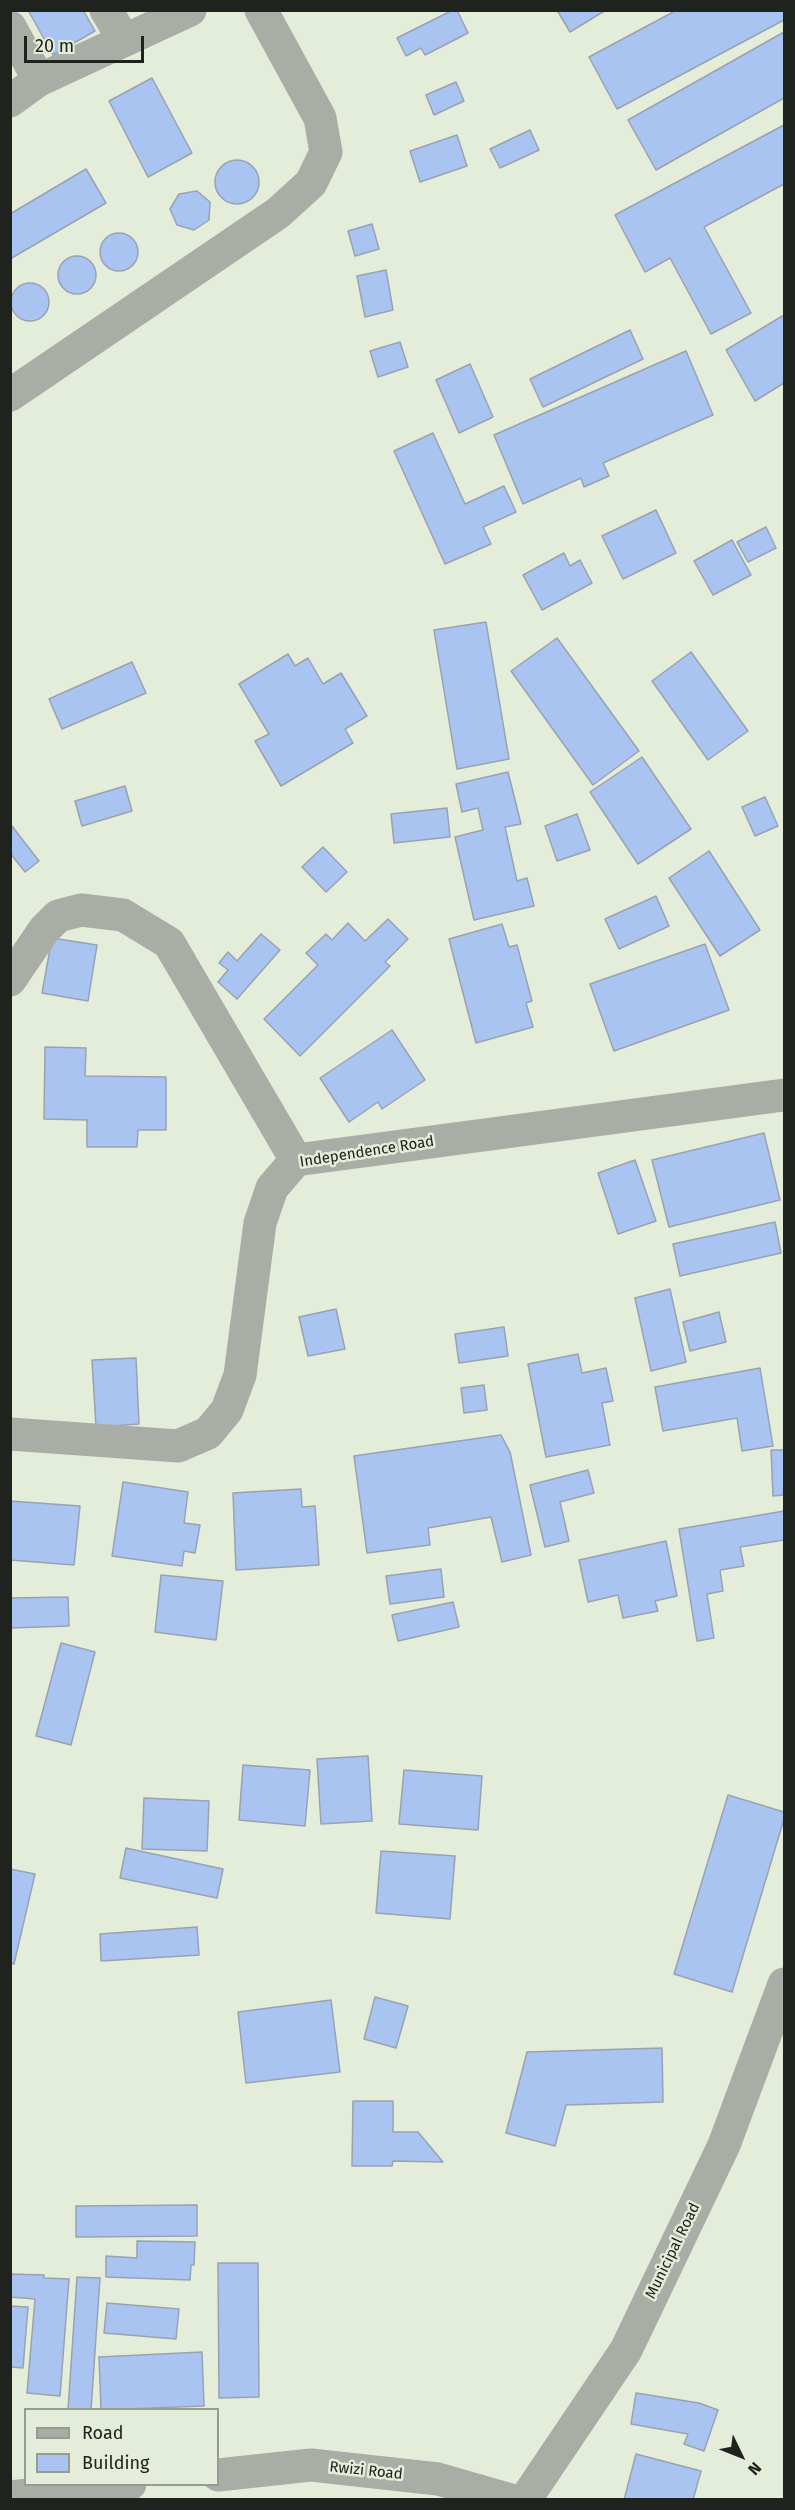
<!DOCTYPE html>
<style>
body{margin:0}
#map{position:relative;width:795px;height:2510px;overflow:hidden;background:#e4ecda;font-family:"Fira Sans",sans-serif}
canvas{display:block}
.frame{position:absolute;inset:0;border:12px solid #20231d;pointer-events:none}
.legend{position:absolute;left:24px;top:2408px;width:195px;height:78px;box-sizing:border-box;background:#e4ecda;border:2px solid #969c8e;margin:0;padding:8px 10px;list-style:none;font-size:18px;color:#20231d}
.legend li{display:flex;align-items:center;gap:12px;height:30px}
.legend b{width:30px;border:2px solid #969c8e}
.north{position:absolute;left:711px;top:2426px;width:60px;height:60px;-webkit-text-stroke:4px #e4ecda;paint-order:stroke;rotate:133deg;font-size:16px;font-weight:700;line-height:24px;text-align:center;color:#20231d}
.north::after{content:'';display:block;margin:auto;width:21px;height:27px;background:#20231d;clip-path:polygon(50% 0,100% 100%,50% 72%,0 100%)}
.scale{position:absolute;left:24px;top:36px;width:120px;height:27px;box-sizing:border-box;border:3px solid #20231d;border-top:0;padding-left:8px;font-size:18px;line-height:21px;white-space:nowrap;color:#20231d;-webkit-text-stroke:4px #e4ecda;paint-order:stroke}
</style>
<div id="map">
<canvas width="795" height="2510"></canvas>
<div class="frame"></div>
<ul class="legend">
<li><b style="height:8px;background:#aaada6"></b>Road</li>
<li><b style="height:16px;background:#aac4f1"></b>Building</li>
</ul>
<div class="north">N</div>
<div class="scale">20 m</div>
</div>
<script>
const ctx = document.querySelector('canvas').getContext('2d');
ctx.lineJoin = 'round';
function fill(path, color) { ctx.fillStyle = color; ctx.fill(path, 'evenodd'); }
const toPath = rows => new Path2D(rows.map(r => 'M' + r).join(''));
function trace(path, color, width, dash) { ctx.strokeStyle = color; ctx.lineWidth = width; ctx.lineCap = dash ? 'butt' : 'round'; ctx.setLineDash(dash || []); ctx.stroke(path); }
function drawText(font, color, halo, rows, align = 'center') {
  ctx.font = font + ' "Fira Sans",sans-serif'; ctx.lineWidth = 5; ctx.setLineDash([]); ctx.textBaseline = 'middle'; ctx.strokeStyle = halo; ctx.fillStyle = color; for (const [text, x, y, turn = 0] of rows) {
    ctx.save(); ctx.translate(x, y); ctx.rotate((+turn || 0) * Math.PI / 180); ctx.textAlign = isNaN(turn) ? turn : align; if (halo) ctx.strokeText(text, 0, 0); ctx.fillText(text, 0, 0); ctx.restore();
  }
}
const building = toPath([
 [28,10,83,10,95,31,53,55,28,10],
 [453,10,457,10,468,33,425,55,421,48,406,56,397,38,453,10],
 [557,10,606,10,570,32,557,10],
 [677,10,784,10,784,20,617,109,589,57,677,10],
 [784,32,784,98,656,170,628,120,784,32],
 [152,78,192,153,148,177,109,101,152,78],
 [456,82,464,101,434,115,426,95,456,82],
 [784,125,784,184,704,227,751,313,711,334,670,258,645,272,615,215,784,125],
 [530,130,539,150,500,168,490,149,530,130],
 [457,135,467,166,420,182,410,151,457,135],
 '215 182a22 22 0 1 1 44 0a22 22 0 1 1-44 0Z',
 [86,169,106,203,10,259,10,214,86,169],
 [197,191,210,202,209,220,194,230,177,225,170,209,179,194,197,191],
 [372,224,379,249,355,256,348,231,372,224],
 '100 252a19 19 0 1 1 38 0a19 19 0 1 1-38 0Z',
 '58 275a19 19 0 1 1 38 0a19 19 0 1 1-38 0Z',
 [386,270,393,310,365,317,357,276,386,270],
 '11 302a19 19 0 1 1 38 0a19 19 0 1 1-38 0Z',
 [784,315,784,383,755,401,726,350,784,315],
 [630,330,643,359,543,407,530,379,630,330],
 [400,342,408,367,378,377,370,351,400,342],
 [686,351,713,415,603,463,609,476,584,487,581,478,523,504,494,435,686,351],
 [470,364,493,417,459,433,436,380,470,364],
 [433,433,465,504,504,486,516,512,483,527,491,544,445,564,394,451,433,433],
 [656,510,676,553,623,579,602,536,656,510],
 [766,527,776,548,748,562,737,542,766,527],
 [732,540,751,575,713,595,694,561,732,540],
 [564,553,570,566,580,560,592,583,542,610,523,575,564,553],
 [486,622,509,759,457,769,434,630,486,622],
 [557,638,639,751,593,785,511,671,557,638],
 [691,652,748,731,708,760,652,681,691,652],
 [288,654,295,666,308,658,323,684,341,673,367,716,345,729,353,743,281,786,255,741,269,734,239,684,288,654],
 [132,662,146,693,62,729,49,699,132,662],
 [642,757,691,829,638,864,590,792,642,757],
 [508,772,521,824,505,827,517,881,527,878,534,906,474,920,455,837,483,830,478,808,462,812,456,784,508,772],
 [125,786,132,811,82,826,75,801,125,786],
 [765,797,778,826,755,836,742,807,765,797],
 [447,808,450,837,394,843,391,814,447,808],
 [577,814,590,850,557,861,545,826,577,814],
 [12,826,39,861,25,872,10,853,12,826],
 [323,847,347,872,326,892,302,867,323,847],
 [709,851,760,930,720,956,669,878,709,851],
 [656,896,669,926,619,949,605,919,656,896],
 [388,919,408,939,385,962,390,966,300,1056,264,1019,318,965,306,953,326,934,332,940,348,923,365,941,388,919],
 [502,924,509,947,517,945,532,1001,526,1003,533,1027,476,1043,449,939,502,924],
 [261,934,280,950,237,999,218,982,228,970,219,963,228,952,237,961,261,934],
 [52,938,97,945,88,1001,42,993,52,938],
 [705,944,729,1010,614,1051,590,984,705,944],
 [392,1030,425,1080,382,1109,378,1102,349,1122,320,1078,392,1030],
 [45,1047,86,1048,85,1076,166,1077,166,1130,138,1130,137,1147,87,1147,87,1120,44,1119,45,1047],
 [764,1133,780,1200,669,1227,652,1160,764,1133],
 [635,1160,656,1221,618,1234,598,1173,635,1160],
 [775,1222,781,1253,680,1276,673,1244,775,1222],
 [670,1289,686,1362,651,1371,635,1298,670,1289],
 [336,1309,345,1349,308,1356,299,1317,336,1309],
 [719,1312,726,1342,690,1351,683,1322,719,1312],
 [504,1327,508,1356,459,1363,455,1334,504,1327],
 [578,1354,582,1373,606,1368,613,1401,602,1403,610,1445,546,1457,528,1364,578,1354],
 [136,1358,139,1424,96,1427,92,1360,136,1358],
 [760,1368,773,1446,742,1451,737,1418,663,1431,655,1387,760,1368],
 [484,1385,487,1410,464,1413,461,1388,484,1385],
 [501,1435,510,1452,531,1555,502,1562,491,1517,428,1528,430,1545,367,1553,354,1456,501,1435],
 [771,1450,784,1450,784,1495,773,1496,771,1450],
 [588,1470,594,1493,560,1502,569,1541,545,1547,530,1485,588,1470],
 [123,1482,188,1492,184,1523,200,1525,195,1553,184,1551,182,1566,112,1556,123,1482],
 [301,1489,302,1507,315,1506,319,1565,236,1570,233,1493,301,1489],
 [10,1501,80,1506,74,1565,10,1560,10,1501],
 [784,1511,784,1540,740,1547,744,1566,720,1570,723,1591,707,1594,714,1638,697,1641,679,1529,784,1511],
 [666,1541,677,1596,655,1601,658,1611,623,1618,618,1595,588,1602,579,1560,666,1541],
 [441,1569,444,1597,390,1604,386,1576,441,1569],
 [161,1575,223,1581,216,1640,155,1632,161,1575],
 [68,1597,69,1626,10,1628,10,1598,68,1597],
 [453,1602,459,1627,398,1641,392,1615,453,1602],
 [61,1643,95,1652,71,1745,36,1736,61,1643],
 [368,1756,372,1821,321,1824,317,1759,368,1756],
 [243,1765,310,1770,305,1826,239,1820,243,1765],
 [404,1770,482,1776,478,1830,399,1824,404,1770],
 [728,1795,784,1812,784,1819,732,1992,674,1974,728,1795],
 [144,1798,209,1801,207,1851,142,1849,144,1798],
 [126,1848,223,1869,217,1898,120,1878,126,1848],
 [381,1851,455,1856,450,1919,376,1913,381,1851],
 [10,1869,35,1874,14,1964,10,1963,10,1869],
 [197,1927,199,1955,101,1961,100,1934,197,1927],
 [375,1997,408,2006,396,2048,364,2039,375,1997],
 [331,2000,340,2072,246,2083,238,2012,331,2000],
 [662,2048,663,2102,566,2105,555,2146,506,2133,527,2052,662,2048],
 [353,2101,393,2101,393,2132,418,2132,443,2162,393,2161,392,2166,352,2166,353,2101],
 [197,2205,197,2236,76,2237,76,2206,197,2205],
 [137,2241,195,2242,194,2265,191,2265,190,2280,106,2277,106,2256,137,2258,137,2241],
 [218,2263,258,2263,259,2397,219,2398,218,2263],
 [10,2274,44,2275,44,2278,69,2279,60,2396,27,2393,35,2299,10,2297,10,2274],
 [77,2277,100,2278,91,2410,68,2410,77,2277],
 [107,2303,179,2309,176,2339,104,2333,107,2303],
 [10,2306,28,2307,23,2368,10,2367,10,2306],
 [202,2352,204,2406,101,2410,99,2357,202,2352],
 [636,2393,699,2403,718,2410,704,2451,684,2444,688,2434,631,2424,636,2393],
 [636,2454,701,2471,693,2500,624,2500,636,2454]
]);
fill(building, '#aac4f1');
trace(building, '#98a2b1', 1.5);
trace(toPath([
 [106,10,124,40],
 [10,27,39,80,190,10],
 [10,101,39,80],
 [10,395,278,213,311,183,326,152,320,118,261,10],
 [10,980,44,930,58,916,81,910,123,915,169,943,296,1160],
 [10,1434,178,1446,208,1433,227,1410,240,1375,260,1223,272,1188,296,1160,784,1095],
 [218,2475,311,2465,438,2479,511,2500],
 [10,2497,130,2484],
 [525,2500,626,2350,724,2145,784,1984]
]), '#aaada6', 33);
drawText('15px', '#20231d', '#e4ecda', [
 ["Independence Road",367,1152,-9],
 ["Municipal Road",673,2251,-64],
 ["Rwizi Road",366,2471,6]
]);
</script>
